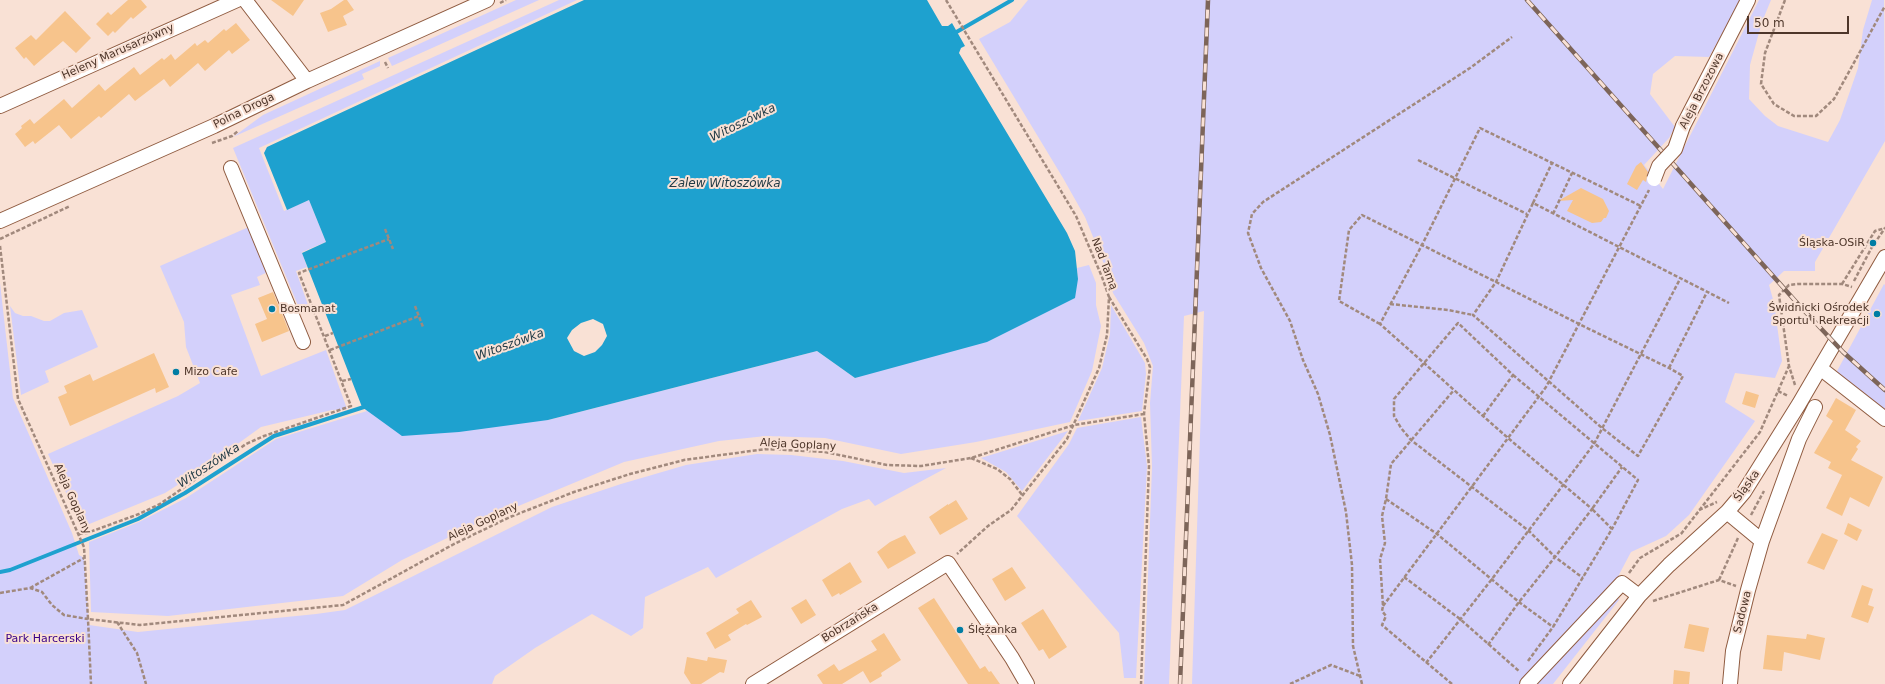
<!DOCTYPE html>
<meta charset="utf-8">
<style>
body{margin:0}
#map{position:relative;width:1885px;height:684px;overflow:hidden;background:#f9e1d5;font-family:"DejaVu Sans",sans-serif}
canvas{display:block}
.scale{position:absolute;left:1747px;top:16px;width:102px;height:18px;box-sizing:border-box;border:2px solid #4e362a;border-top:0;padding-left:5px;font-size:12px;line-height:14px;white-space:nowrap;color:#4e362a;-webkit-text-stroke:3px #f9e1d5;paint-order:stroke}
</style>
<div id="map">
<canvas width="1885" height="684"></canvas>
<div class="scale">50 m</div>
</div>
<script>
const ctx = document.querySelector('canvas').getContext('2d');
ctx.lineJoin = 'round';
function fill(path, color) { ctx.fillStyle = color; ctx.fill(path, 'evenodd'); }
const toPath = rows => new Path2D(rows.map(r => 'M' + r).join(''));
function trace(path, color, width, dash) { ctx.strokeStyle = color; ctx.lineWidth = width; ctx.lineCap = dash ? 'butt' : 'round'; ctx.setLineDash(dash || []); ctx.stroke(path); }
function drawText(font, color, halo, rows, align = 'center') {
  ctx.font = font + ' "DejaVu Sans",sans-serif'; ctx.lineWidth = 4; ctx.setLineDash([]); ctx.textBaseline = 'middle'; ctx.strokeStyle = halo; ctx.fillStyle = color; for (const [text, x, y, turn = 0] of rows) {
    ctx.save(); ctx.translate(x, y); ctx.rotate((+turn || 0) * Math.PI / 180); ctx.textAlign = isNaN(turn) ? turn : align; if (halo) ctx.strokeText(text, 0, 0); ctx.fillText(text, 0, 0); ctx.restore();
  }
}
fill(toPath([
 [516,0,539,0,392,66,388,58],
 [559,0,577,0,259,148,284,211,309,200,326,242,302,252,307,267,296,271,308,305,299,308,233,148],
 [1028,0,1741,0,1709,57,1675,56,1653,74,1650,94,1675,127,1669,138,1644,165,1663,189,1759,0,1771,0,1762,22,1750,65,1749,99,1765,116,1778,126,1828,142,1840,120,1858,68,1863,30,1872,0,1884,0,1885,141,1815,262,1815,271,1784,271,1769,285,1774,303,1782,361,1775,378,1735,373,1725,402,1755,421,1689,515,1666,536,1631,552,1613,586,1619,600,1553,684,1192,684,1204,311,1184,316,1169,684,1144,684,1152,467,1150,403,1153,366,1144,343,1113,293,1106,269,1085,217,1063,178,979,39,1010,22],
 [380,61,380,66,362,74,364,79,233,137,263,115],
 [251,226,270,271,257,277,260,285,231,295,261,376,326,350,347,409,332,410,261,427,232,448,220,460,201,470,165,493,82,527,48,454,178,396,200,383,186,347,184,322,160,266],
 [1089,265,1096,283,1096,305,1101,326,1092,371,1070,422,976,442,901,454,825,438,766,436,719,441,624,462,480,522,402,560,343,596,168,616,91,612,89,542,139,522,186,498,276,439,367,411,362,407,548,420,817,351,855,378,1078,279,1077,268],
 [0,283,13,398,72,533,79,555,84,558,89,625,138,632,316,614,345,610,552,507,621,484,686,465,757,454,791,455,843,461,904,473,946,468,875,506,869,499,842,509,716,578,708,567,645,597,643,628,631,636,592,614,535,648,495,676,492,684,0,684],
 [1884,284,1885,285,1885,411,1836,373],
 [1111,305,1145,363,1146,374,1142,411,1078,421,1102,368,1110,334],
 [10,306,15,313,23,316,31,316,44,321,50,321,64,313,82,310,98,347,45,371,49,382,21,395],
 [1141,417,1147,466,1136,678,1124,678,1119,633,1017,516,1069,444,1077,428],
 [1068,431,1022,491,1006,472,981,458]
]), '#d3d0fb');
fill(toPath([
 [584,0,927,0,942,26,948,26,952,23,965,46,961,48,959,53,1067,233,1075,251,1078,279,1075,298,987,342,855,378,817,351,548,420,459,432,402,436,362,407,302,253,326,242,309,200,287,210,264,153,267,147],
 [593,319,603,324,607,336,602,345,595,352,584,356,574,351,567,338,572,330,581,323]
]), '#1ea1cf');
trace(toPath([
 [953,34,1012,0],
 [0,572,10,570,138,519,185,493,274,436,367,406]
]), '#1ea1cf', 4);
fill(toPath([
 [128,0,141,0,147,7,133,19,131,17,115,33,113,31,108,36,96,24,108,12,111,15],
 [271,0,304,0,293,16],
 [344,0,347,0,354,10,343,16,347,25,328,32,320,13,331,9],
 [65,11,91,38,76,53,63,41,34,66,26,57,24,59,15,48,31,35,36,40],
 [236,23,250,40,232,54,229,50,205,71,198,63,170,87,164,79,135,101,129,94,101,118,99,116,71,139,59,125,35,144,33,141,25,147,15,134,22,128,21,126,30,119,34,124,64,99,72,108,99,84,105,91,134,67,140,75,162,58,164,60,171,54,175,60,195,43,197,46,205,40,208,43,224,29,226,31],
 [1641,162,1648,172,1646,182,1643,180,1637,190,1627,184,1636,166],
 [1581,188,1603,199,1609,211,1606,218,1604,218,1601,222,1592,223,1567,211,1573,200,1558,201],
 [273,292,289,331,262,342,255,324,267,319,258,298],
 [154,353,169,387,156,393,155,388,70,426,58,397,67,393,64,386,90,374,93,381],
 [1746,391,1759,395,1755,408,1742,404],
 [1836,398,1856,410,1845,430,1861,441,1856,447,1858,449,1851,460,1883,477,1869,507,1850,497,1842,516,1826,508,1842,475,1828,468,1831,462,1814,453,1833,421,1826,416],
 [956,500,968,519,940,535,929,517,948,504,948,505],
 [1848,523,1862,530,1857,541,1844,534],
 [1822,533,1838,540,1824,570,1807,563],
 [905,535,916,553,888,569,877,552,890,542],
 [850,562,862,582,840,595,839,593,832,597,822,580],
 [1012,567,1026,588,1005,601,992,579],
 [1862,585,1873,589,1868,605,1874,607,1868,623,1851,617],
 [934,598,980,669,985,666,989,672,991,671,1000,684,968,684,918,608],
 [806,599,816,615,801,624,791,608],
 [751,600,762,617,747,625,746,624,728,635,731,640,715,649,706,633,739,613,736,609],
 [1043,609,1067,647,1049,659,1043,649,1039,651,1021,623],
 [1689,624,1709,628,1704,652,1684,648],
 [884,633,901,660,881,673,882,676,870,683,863,671,842,684,823,684,817,675,834,664,839,671,877,650,871,641],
 [1807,634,1825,638,1820,660,1784,652,1782,671,1763,669,1767,635,1806,639],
 [687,657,707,661,708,657,727,660,724,673,720,672,701,684,691,684,684,673],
 [1674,670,1690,672,1689,684,1673,684]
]), '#f7c48c');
const minor = toPath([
 [245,0,307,81],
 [0,106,237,0],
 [1683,126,1748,0],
 [231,168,303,342],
 [0,221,214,126,307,81,487,0],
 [1820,368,1885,419],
 [1727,512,1762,541,1748,590,1733,651,1730,684],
 [1762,541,1799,439,1815,407],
 [753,684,948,563,1012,658,1027,684],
 [1527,684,1622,583,1639,596],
 [1570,684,1639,596,1669,565,1727,512,1744,492,1799,404,1885,257]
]);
trace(minor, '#8f5b40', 16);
trace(toPath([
 [946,0,1076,216,1102,277,1109,297,1107,335,1099,368,1067,439,1011,510,988,526,957,554],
 [1785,0,1765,53,1761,84,1774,104,1794,116,1816,116,1834,99,1885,6],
 [500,3,506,0],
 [385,62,388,68],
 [212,143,232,136,238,131],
 [1418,160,1527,214],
 [1533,203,1552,163],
 [1553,214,1572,173],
 [385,229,393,249],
 [0,239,70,206],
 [0,246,18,399,84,547,88,619,140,625,343,605,454,544,510,517,574,492,630,474,684,460,766,449,825,452,887,465,921,466,971,458,1074,425,1144,414],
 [1854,281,1872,247,1885,228],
 [1842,284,1875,231,1885,228],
 [1109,297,1147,359,1150,367,1144,414,1149,466,1141,684],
 [1390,304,1448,310,1473,315],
 [415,306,423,327],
 [304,312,326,305],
 [1380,324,1339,301,1349,230,1362,215,1496,282,1579,324,1669,368,1683,376,1638,456,1602,428,1473,315,1496,282,1533,203,1729,303],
 [325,336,333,333],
 [330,350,419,316],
 [1669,368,1707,292],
 [1513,375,1638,480,1612,529],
 [342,381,351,379],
 [1795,385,1789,366,1779,295,1789,285,1798,284,1842,284,1852,287],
 [1778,391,1788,396],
 [1483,416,1513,375,1458,323,1424,363,1394,399,1394,416,1401,428,1411,440,1529,531,1555,557,1592,509,1508,438,1483,416,1454,390,1424,363,1380,324,1422,245,1480,128,1641,206],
 [971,458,997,469,1010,479,1023,496],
 [1386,499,1437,534,1519,602,1553,627],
 [1699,510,1717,502],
 [1751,515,1764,491],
 [79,534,87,533,139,514,160,504,246,444,264,436,351,406,299,273,389,239],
 [1681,534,1760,432,1789,366],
 [1629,573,1640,558,1682,533],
 [1404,577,1460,619,1520,672],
 [1719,580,1738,538],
 [30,588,84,558],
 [0,593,30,588,42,592,52,605,64,615,88,619,91,684],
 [1653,601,1719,580,1736,586],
 [1383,606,1546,387,1649,190],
 [117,622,137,653,146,684],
 [1488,645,1519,602,1555,557,1583,578],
 [1528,661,1553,627,1612,529,1592,509,1622,467],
 [1426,663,1492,579,1594,444,1680,279],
 [1290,684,1331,665,1360,676],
 [1362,684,1353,646,1352,565,1346,512,1330,435,1318,394,1303,360,1290,321,1261,268,1248,233,1252,214,1263,202,1470,68,1512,37],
 [1452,684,1382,625,1386,616,1382,611,1383,606,1380,559,1385,543,1382,516,1386,499,1391,464,1454,390]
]), '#a1897d', 2.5, [4, 2]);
trace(minor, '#fff', 14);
const rail = toPath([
 [1527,0,1798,304,1843,352,1885,390],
 [1180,684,1208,0]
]);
trace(rail, '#7d6559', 4.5);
trace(rail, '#f9e1d5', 3, [9]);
const minorBridge = toPath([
 [1654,179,1659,166,1675,149,1683,126]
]);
trace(minorBridge, '#8f5b40', 16, []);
trace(minorBridge, '#fff', 14);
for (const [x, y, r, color] of [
 [1873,243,4,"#007da4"],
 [272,309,4,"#007da4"],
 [1877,314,4,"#007da4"],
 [176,372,4,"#007da4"],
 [960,630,4,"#007da4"]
]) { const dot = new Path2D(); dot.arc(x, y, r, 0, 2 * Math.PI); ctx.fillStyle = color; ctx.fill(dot); trace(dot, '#f9e1d5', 1.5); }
drawText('11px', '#4e362a', '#f9e1d5', [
 ["Heleny Marusarzówny",118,52,-24],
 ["Aleja Brzozowa",1702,91,-63],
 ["Polna Droga",244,111,-26],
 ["Nad Tamą",1104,264,69],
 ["Aleja Goplany",798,445,3],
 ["Śląska",1747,486,-54],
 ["Aleja Goplany",72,499,66],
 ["Aleja Goplany",483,522,-25],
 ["Sadowa",1743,612,-76],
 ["Bobrzańska",850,623,-32]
]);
drawText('11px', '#4e362a', '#f9e1d5', [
 ["Śląska-OSiR",1865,243,"right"],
 ["Świdnicki Ośrodek",1869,308,"right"],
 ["Sportu i Rekreacji",1869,321,"right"],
 ["Bosmanat",280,309],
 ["Mizo Cafe",184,372],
 ["Ślężanka",968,630]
], 'left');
drawText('11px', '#380088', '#f9e1d5', [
 ["Park Harcerski",45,639]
]);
drawText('italic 12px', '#223b46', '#f9e1d5', [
 ["Witoszówka",743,123,-26],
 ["Zalew Witoszówka",725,184],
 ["Witoszówka",510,345,-20],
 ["Witoszówka",209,466,-33]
]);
</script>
